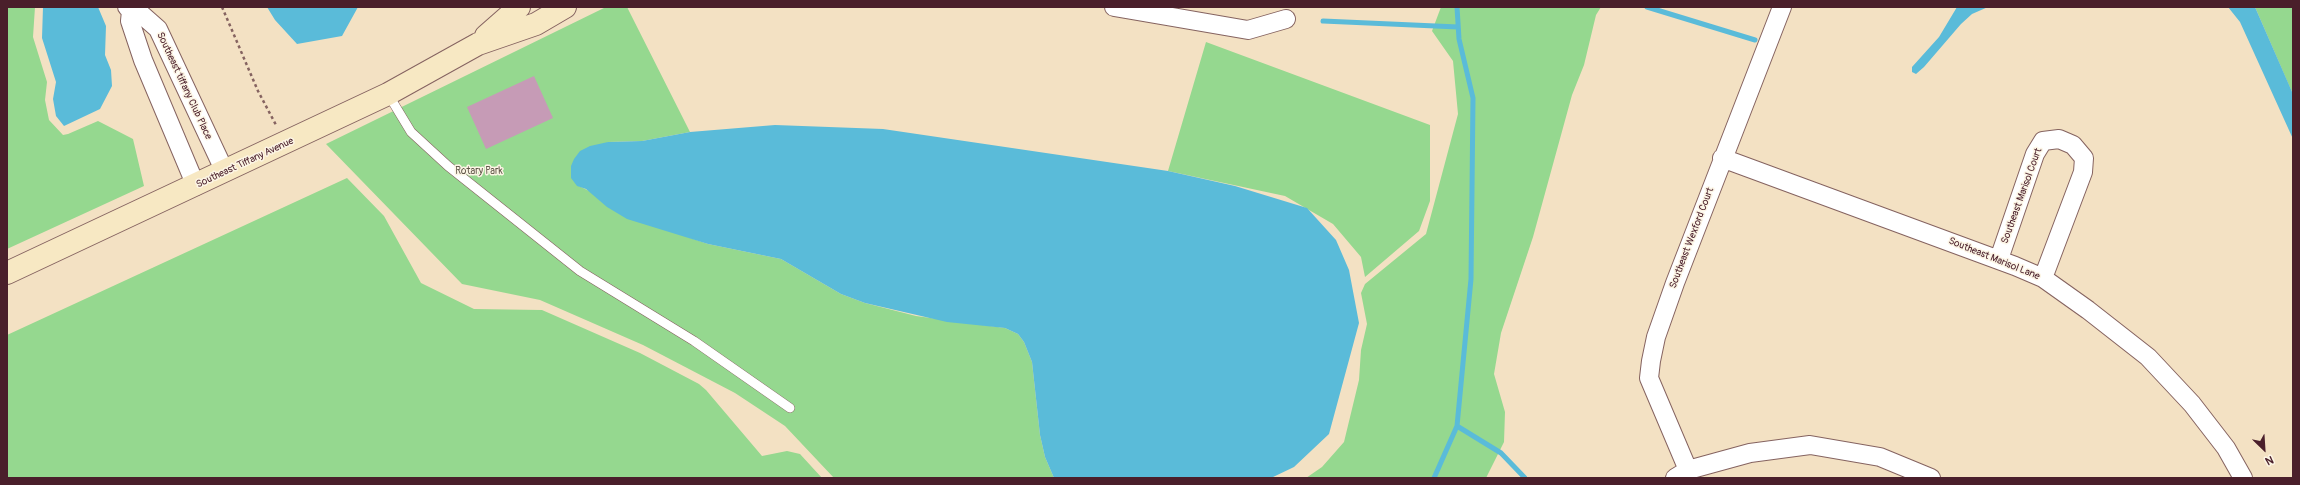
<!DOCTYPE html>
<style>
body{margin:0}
#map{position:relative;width:2300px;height:485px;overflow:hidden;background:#f3e1c3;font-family:Pangolin,sans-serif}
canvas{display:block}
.frame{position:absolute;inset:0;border:8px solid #4a1f2b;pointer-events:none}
.north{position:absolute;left:2244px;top:429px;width:40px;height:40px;-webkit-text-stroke:3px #fcf5e5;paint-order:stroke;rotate:155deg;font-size:11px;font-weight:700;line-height:16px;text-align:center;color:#4a1f2b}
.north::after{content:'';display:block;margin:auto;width:14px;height:18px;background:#4a1f2b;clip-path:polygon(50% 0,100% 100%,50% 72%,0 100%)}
</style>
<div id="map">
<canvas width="2300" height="485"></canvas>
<div class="frame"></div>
<div class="north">N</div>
</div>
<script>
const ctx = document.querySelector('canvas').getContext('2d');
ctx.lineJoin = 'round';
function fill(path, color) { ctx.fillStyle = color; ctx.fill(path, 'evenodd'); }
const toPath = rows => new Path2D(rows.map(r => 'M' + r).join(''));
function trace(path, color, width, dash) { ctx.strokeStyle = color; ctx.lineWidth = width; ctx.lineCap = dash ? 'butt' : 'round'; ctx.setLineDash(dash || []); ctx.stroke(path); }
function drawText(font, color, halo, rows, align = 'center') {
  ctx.font = font + ' Pangolin,sans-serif'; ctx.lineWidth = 3; ctx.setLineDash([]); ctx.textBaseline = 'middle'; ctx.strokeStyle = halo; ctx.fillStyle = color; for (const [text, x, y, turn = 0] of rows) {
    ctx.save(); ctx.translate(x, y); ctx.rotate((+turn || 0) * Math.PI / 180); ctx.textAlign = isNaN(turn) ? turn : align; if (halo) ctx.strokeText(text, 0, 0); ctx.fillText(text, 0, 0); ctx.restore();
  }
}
fill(toPath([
 [7,7,35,7,33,37,47,82,45,100,49,120,63,135,68,134,98,121,133,139,144,186,7,249],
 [606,7,627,7,690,132,642,141,608,142,577,185,670,231,708,244,781,259,841,294,865,303,916,316,1005,328,1018,334,1024,342,1032,362,1040,435,1045,457,1054,478,834,478,785,426,735,393,643,345,540,300,462,284,326,144],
 [1441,7,1601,7,1596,15,1584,65,1572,95,1533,237,1501,333,1494,374,1505,412,1504,442,1486,478,1306,478,1322,467,1344,442,1359,380,1361,350,1367,324,1361,293,1365,284,1426,234,1458,114,1453,61,1432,31],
 [2255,7,2293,7,2293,94,2288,83],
 [1206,42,1430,125,1430,201,1419,231,1365,277,1361,257,1333,224,1285,196,1168,171],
 [347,178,384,216,421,283,474,309,542,310,640,353,699,384,706,390,762,456,787,451,800,454,822,478,7,478,7,335]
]), '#95d88f');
fill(toPath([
 [43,7,98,7,106,26,105,55,111,70,112,86,100,109,64,126,56,116,53,99,56,82,42,38],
 [267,7,358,7,342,36,297,44,275,20],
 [1957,7,1988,7,1972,14,1961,24,1924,67,1916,74,1912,72,1912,67,1939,37],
 [2228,7,2255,7,2293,94,2293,139,2240,22],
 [775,125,883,129,1168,171,1235,186,1307,208,1336,240,1349,270,1359,323,1329,434,1294,467,1271,478,1054,478,1045,457,1040,435,1032,362,1024,342,1018,334,1005,328,947,322,865,303,841,294,781,259,708,244,627,219,607,207,586,189,577,186,571,178,571,166,574,159,580,151,590,146,608,142,642,141,690,132]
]), '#5abbd9');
trace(toPath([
 [1647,7,1755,40],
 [1323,21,1458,27],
 [1457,426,1501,453,1525,478],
 [1434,478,1457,426,1471,279,1473,98,1459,39,1457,7]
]), '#5abbd9', 5);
fill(toPath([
 [534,76,553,118,486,149,467,107]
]), '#c69bb6');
const lane = toPath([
 [388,94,411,132,448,166,580,271,694,341,790,408]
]);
const street = toPath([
 [127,7,131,11,141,14,158,29,225,172],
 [1114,7,1248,30,1286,19],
 [131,11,130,21,143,60,196,186],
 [1722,158,2015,266,2043,278,2088,310,2148,357,2192,404,2226,448,2243,478],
 [1999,259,2035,154,2043,141,2059,139,2073,145,2084,158,2083,172,2043,278],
 [1688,470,1649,378,1651,361,1656,337,1675,283,1782,7],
 [1675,478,1688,470,1750,453,1810,445,1880,457,1931,478]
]);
const secondary = toPath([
 [486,36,519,7],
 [7,273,388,94,478,44,536,24,565,7]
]);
trace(lane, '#856360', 10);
trace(street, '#856360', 20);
trace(secondary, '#856360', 24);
trace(toPath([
 [222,7,258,91,276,125]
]), '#856360', 2.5, [3, 3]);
trace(lane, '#fff', 9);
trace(street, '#fff', 18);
trace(secondary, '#f7e8c3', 22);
drawText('10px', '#4a1f2b', '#fcf5e5', [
 ["Southeast tiffany Club Place",184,86,65],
 ["Southeast Tiffany Avenue",245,163,-25],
 ["Southeast Marisol Court",2022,196,-70],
 ["Southeast Wexford Court",1692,238,-69],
 ["Southeast Marisol Lane",1994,259,22]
]);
drawText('10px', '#605649', '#fcf5e5', [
 ["Rotary Park",479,171]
]);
</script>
